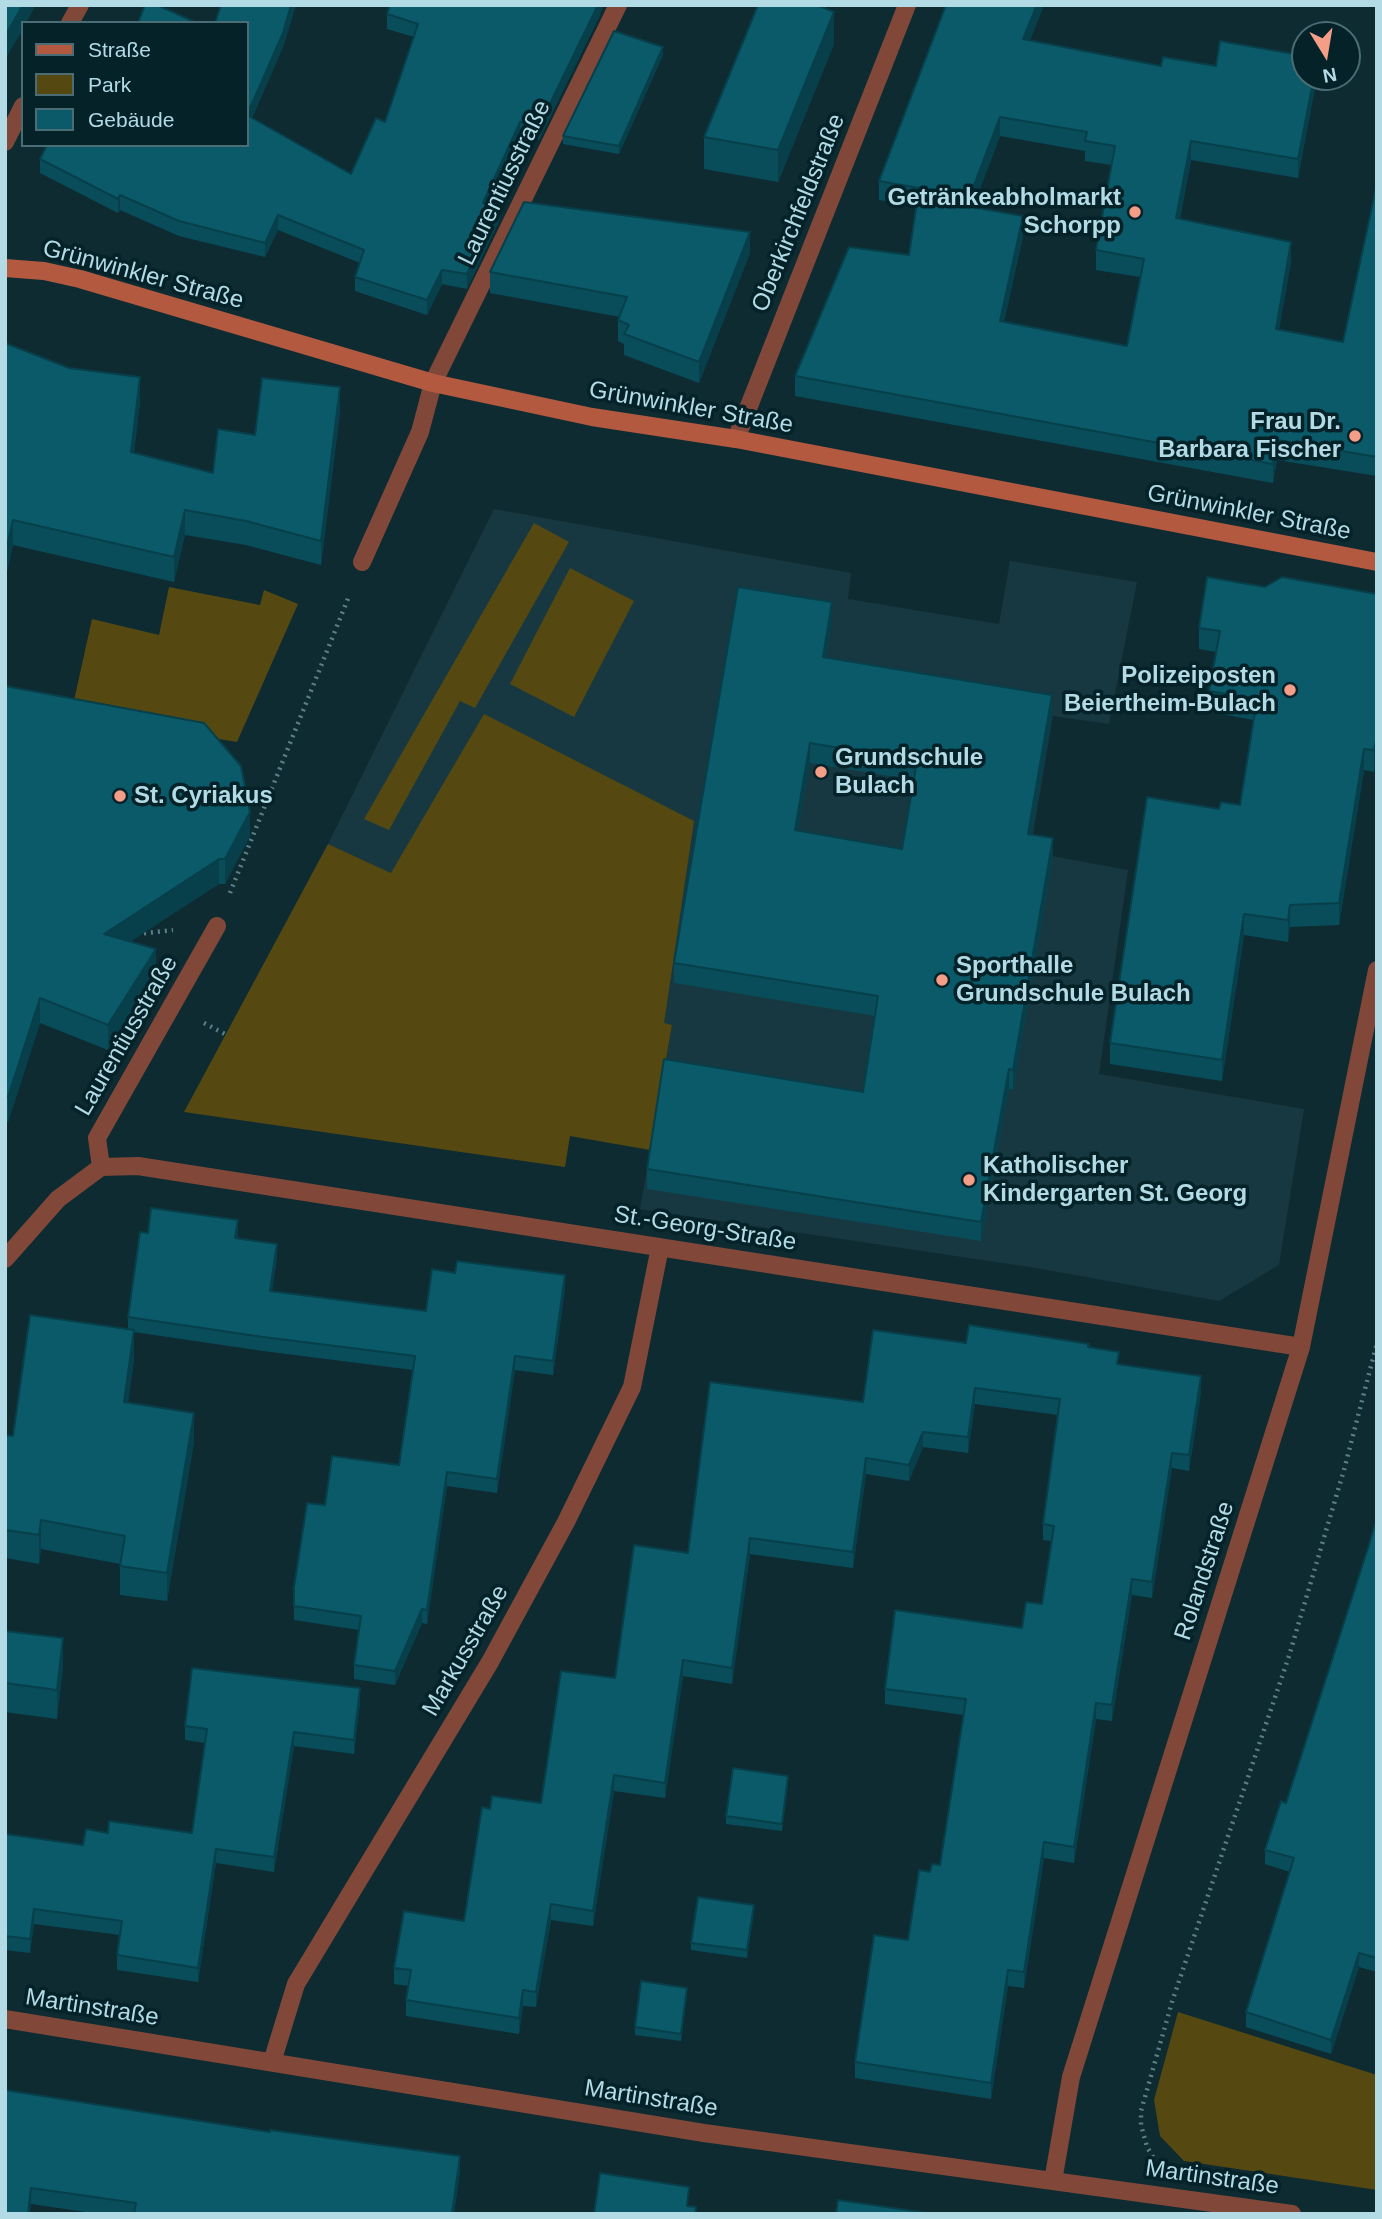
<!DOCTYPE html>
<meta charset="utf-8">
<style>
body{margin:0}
#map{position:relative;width:1382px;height:2219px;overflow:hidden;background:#0e2b32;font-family:Arial,sans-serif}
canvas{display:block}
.frame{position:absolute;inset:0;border:7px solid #b2dbe6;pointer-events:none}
.legend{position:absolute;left:21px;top:21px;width:228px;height:126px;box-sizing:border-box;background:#042228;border:2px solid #4a6c74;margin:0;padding:9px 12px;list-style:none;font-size:21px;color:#b2dbe6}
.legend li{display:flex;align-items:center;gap:14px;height:35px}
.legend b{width:35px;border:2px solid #4a6c74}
.north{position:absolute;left:1291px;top:21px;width:70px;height:70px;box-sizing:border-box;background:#042228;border:2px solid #4a6c74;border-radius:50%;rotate:169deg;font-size:19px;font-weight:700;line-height:28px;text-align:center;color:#b2dbe6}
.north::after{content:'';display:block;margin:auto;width:24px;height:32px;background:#f49e87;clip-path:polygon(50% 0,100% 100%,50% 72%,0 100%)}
</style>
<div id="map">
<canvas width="1382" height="2219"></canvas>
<div class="frame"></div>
<ul class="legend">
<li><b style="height:9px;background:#b35940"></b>Straße</li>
<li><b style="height:19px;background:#554911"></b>Park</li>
<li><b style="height:19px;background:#0a5a6a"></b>Gebäude</li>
</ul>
<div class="north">N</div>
</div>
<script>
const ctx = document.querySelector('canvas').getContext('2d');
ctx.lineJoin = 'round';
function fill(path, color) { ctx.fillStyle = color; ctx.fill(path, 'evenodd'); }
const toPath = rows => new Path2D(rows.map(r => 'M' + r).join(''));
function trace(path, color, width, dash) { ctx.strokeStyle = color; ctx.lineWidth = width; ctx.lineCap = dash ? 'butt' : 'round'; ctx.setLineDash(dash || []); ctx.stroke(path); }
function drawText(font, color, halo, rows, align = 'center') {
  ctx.font = font + ' Arial,sans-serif'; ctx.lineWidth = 7; ctx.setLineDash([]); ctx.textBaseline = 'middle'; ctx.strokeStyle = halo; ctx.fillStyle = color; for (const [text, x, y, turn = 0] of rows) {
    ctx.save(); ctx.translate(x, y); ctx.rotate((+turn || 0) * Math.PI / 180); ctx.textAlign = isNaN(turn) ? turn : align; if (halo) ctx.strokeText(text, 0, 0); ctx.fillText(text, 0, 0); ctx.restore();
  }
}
fill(toPath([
 [494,509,851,573,848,599,999,624,1010,561,1137,582,1109,724,1053,716,1030,852,1128,870,1099,1074,1304,1109,1279,1265,1219,1301,1036,1268,640,1209,672,1025,664,1024,391,873,328,844]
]), '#173840');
fill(toPath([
 [534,523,569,542,475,708,460,701,389,830,364,819],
 [570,568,634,601,574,717,510,684],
 [169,587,260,605,264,590,298,604,237,742,71,714,92,619,159,635],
 [484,714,694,821,664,1023,672,1025,650,1150,570,1136,565,1167,184,1112,328,844,391,873],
 [1178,2012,1377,2075,1377,2190,1184,2161,1160,2136,1154,2100]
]), '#554911');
trace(toPath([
 [230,893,349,596],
 [137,934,173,930],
 [204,1023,225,1034],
 [1153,2157,1147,2147,1141,2125,1141,2111,1172,2002,1289,1656,1344,1470,1377,1343]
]), '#5c7f87', 4.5, [2, 5]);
trace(toPath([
 [362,562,420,432,433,383,618,5],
 [101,1167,97,1138,217,926]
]), '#814839', 18);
trace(toPath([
 [70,23,80,5],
 [5,142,23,106],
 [736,439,907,5],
 [5,1259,58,1199,101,1167,138,1166,1301,1347],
 [5,2019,704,2133,1292,2214],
 [272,2062,296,1984,490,1662,566,1522,632,1387,660,1247],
 [1053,2181,1071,2077,1301,1347,1377,970]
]), '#814839', 18);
trace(toPath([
 [5,268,44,271,80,279,433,383,592,417,736,439,1377,562]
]), '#b35940', 18);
fill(toPath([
 [221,5,296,5,283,47,252,118,351,174,385,122,414,37,387,29,387,14,600,15,539,140,520,137,489,203,500,219,467,289,442,284,427,315,355,291,355,277,360,263,278,230,265,257,179,236,120,210,118,213,40,173,40,159,247,145],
 [1044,5,1030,40,1161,66,1216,66,1317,77,1298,178,1191,160,1180,219,1291,262,1279,329,1343,342,1377,183,1377,476,1277,460,1273,483,795,396,795,376,909,255,916,207,879,200,879,181],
 [1000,136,1085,151,1085,161,1112,165,1096,250,1096,270,1140,277,1127,346,1004,322,1023,236,973,207],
 [834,44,778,182,704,169,704,137],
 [663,55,619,154,563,144,563,136],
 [750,253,699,383,624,355,624,344,618,341,618,320,620,317,490,293,490,272],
 [5,343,140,402,134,453,213,473,255,435,340,412,321,565,246,545,185,535,174,582,13,545,5,580],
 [1265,587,1377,594,1374,772,1364,770,1339,925,1290,927,1288,942,1244,935,1222,1081,1110,1064,1110,1043,1219,809,1240,805,1254,720,1209,712,1209,691,1216,652,1199,649,1199,628],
 [832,622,826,658,1052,715,1031,834,1053,857,1013,1090,1009,1089,981,1241,647,1189,647,1169,863,1092,875,1016,674,983,674,963],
 [810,763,914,780,902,849,798,830],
 [5,686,250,836,225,884,219,884,130,941,156,973,108,1050,40,1023,8,1122,5,1121],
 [148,1233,238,1234,238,1239,277,1258,272,1291,426,1311,565,1289,553,1375,515,1370,497,1493,447,1486,427,1624,422,1623,395,1685,354,1679,354,1665,359,1630,294,1620,294,1587,325,1505,399,1465,413,1370,263,1351,134,1332,134,1359,128,1403,194,1442,167,1601,120,1595,120,1564,41,1549,39,1564,6,1558,5,1562,5,1435,13,1436,128,1329,128,1317],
 [966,1343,1089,1347,1119,1364,1201,1392,1189,1471,1172,1468,1152,1598,1132,1595,1112,1721,1096,1719,1074,1863,1044,1858,1024,1988,1008,1986,991,2099,855,2078,855,2062,908,1940,930,1872,940,1865,964,1715,885,1704,885,1689,1022,1628,1042,1604,1052,1541,1043,1540,1043,1524,1058,1415,975,1404,968,1453,923,1447,909,1481,866,1474,853,1568,750,1554,732,1684,683,1676,665,1798,614,1791,593,1926,551,1920,536,2007,523,2006,519,2034,406,2016,406,2000,409,1986,394,1984,394,1968,464,1921,490,1809,541,1803,688,1553,863,1402],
 [1377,1518,1377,1972,1359,1967,1331,2054,1246,2027,1246,2012,1290,1872,1265,1864,1265,1850,1286,1803,1368,1548],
 [5,1631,63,1667,57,1719,5,1712],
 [360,1702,354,1754,294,1746,274,1872,216,1863,198,1982,117,1970,117,1955,120,1935,34,1924,30,1953,5,1950,5,1834,83,1845,108,1833,192,1833,205,1743,185,1740,185,1726],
 [788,1783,782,1831,726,1824,726,1816],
 [754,1912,747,1958,691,1950,691,1943],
 [687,1995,681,2041,635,2035,635,2027],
 [5,2090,460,2171,454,2214,99,2214,31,2204]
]), '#094d5b');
fill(toPath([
 [23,5,36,5,26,23,23,23,23,29,5,60,5,36],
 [291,5,296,5,283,47,247,130,247,115],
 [598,5,603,5,600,15,539,140,539,126],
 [1037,5,1044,5,1023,58,1023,39],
 [834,12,834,44,778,182,778,150],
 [663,47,663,55,619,154,619,146],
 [1314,77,1317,77,1298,178,1298,159],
 [1000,117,1000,136,966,226,966,206],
 [520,122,520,137,483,217,483,203],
 [1191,141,1191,160,1176,238,1176,218],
 [120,195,120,210,118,213,118,199],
 [500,205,500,219,467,289,467,274],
 [278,215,278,230,265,257,265,243],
 [1023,216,1023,236,1000,340,1000,321],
 [750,232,750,253,699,383,699,362],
 [1291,242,1291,262,1276,348,1276,329],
 [442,270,442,284,427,315,427,300],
 [140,377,140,402,131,477,131,452],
 [340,387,340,412,321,565,321,541],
 [1277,440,1277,460,1273,483,1273,464],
 [185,510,185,535,174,582,174,557],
 [13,520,13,545,5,580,5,555],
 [832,602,832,622,823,677,823,657],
 [1052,695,1052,715,1028,853,1028,834],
 [1377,735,1377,756,1374,772,1374,750],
 [810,743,810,763,795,849,795,830],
 [1364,749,1364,770,1339,925,1339,903],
 [250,812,250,836,225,884,225,859],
 [1053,838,1053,857,1013,1090,1013,1070],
 [219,859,219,884,104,959,104,934],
 [1290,905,1290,927,1288,942,1288,920],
 [1244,914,1244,935,1222,1081,1222,1060],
 [156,949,156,973,108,1050,108,1025],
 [40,998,40,1023,8,1122,8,1097],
 [1009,1069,1009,1089,981,1241,981,1222],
 [238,1220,238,1234,235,1252,235,1238],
 [277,1244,277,1258,270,1305,270,1291],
 [565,1275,565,1289,553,1375,553,1361],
 [134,1330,134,1359,124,1431,124,1402],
 [515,1356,515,1370,497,1493,497,1479],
 [1201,1376,1201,1392,1189,1471,1189,1455],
 [975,1388,975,1404,968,1453,968,1437],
 [194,1413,194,1442,167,1601,167,1573],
 [923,1432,923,1447,909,1481,909,1465],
 [1172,1453,1172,1468,1152,1598,1152,1582],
 [866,1458,866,1474,853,1568,853,1552],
 [447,1472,447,1486,427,1624,427,1610],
 [41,1520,41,1549,39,1564,39,1535],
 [6,1530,6,1558,5,1562,5,1533],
 [750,1538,750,1554,732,1684,732,1668],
 [1132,1579,1132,1595,1112,1721,1112,1705],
 [422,1609,422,1623,395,1685,395,1671],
 [63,1638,63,1667,57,1719,57,1690],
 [683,1660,683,1676,665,1798,665,1783],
 [360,1688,360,1702,354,1754,354,1740],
 [1096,1703,1096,1719,1074,1863,1074,1847],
 [294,1732,294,1746,274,1872,274,1857],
 [614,1775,614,1791,593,1926,593,1911],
 [788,1776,788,1783,782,1831,782,1824],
 [1044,1842,1044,1858,1024,1988,1024,1972],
 [216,1849,216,1863,198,1982,198,1968],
 [551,1904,551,1920,536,2007,536,1992],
 [754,1905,754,1912,747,1958,747,1950],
 [34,1909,34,1924,30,1953,30,1939],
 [1359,1953,1359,1967,1331,2054,1331,2040],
 [1008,1970,1008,1986,991,2099,991,2083],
 [687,1988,687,1995,681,2041,681,2034],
 [523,1990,523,2006,519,2034,519,2018],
 [460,2156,460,2171,454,2214,452,2214],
 [31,2188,31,2204,30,2214,28,2214]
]), '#073f4a');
const building = toPath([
 [5,5,23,5,5,36,5,5],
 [145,5,157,5,197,23,138,23,145,5],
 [221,5,291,5,283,33,247,115,351,174,376,118,385,122,418,24,387,14,390,5,598,5,539,126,520,122,483,203,500,205,467,274,442,270,427,300,355,277,364,250,278,215,265,243,179,221,120,195,118,199,40,159,47,145,247,145,247,23,215,23,221,5],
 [758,5,817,5,834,12,778,150,704,137,758,5],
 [946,5,1037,5,1023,39,1161,66,1163,57,1216,66,1220,41,1305,56,1305,77,1314,77,1298,159,1191,141,1176,218,1291,242,1276,329,1343,342,1377,183,1377,457,1277,440,1273,464,795,376,849,247,909,255,919,188,879,181,946,5],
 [1000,117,1087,132,1085,141,1115,146,1096,250,1144,259,1127,346,1000,321,1023,216,966,206,1000,117],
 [614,31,663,47,619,146,563,136,614,31],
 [524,202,750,232,699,362,624,334,629,325,618,320,627,297,490,272,524,202],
 [5,343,69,368,140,377,131,452,213,473,218,429,255,435,262,378,340,387,321,541,246,521,185,510,174,557,13,520,5,555,5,343],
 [1207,577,1265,587,1282,577,1377,594,1377,735,1374,750,1364,749,1339,903,1290,905,1288,920,1244,914,1222,1060,1110,1043,1147,797,1219,809,1221,802,1240,805,1257,699,1209,691,1220,631,1199,628,1207,577],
 [738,587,832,602,823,657,1052,695,1028,834,1053,838,1013,1070,1009,1069,981,1222,647,1169,664,1059,863,1092,878,996,674,963,738,587],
 [810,743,917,761,902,849,795,830,810,743],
 [5,686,204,723,241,766,250,812,225,859,219,859,104,934,156,949,108,1025,40,998,8,1097,5,1096,5,686],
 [151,1208,238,1220,235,1238,277,1244,270,1291,426,1311,432,1269,455,1273,457,1261,565,1275,553,1361,515,1356,497,1479,447,1472,427,1610,422,1609,395,1671,354,1665,361,1616,294,1606,294,1587,307,1503,325,1505,332,1456,399,1465,415,1356,263,1337,128,1317,140,1232,148,1233,151,1208],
 [30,1315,134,1330,124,1402,194,1413,167,1573,120,1566,125,1536,41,1520,39,1535,6,1530,5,1533,5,1435,13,1436,30,1315],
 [969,1325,1089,1344,1088,1347,1119,1352,1117,1364,1201,1376,1189,1455,1172,1453,1152,1582,1132,1579,1112,1705,1096,1703,1074,1847,1044,1842,1024,1972,1008,1970,991,2083,855,2062,874,1935,908,1940,919,1870,930,1872,932,1864,940,1865,966,1699,885,1689,895,1610,1022,1628,1026,1602,1042,1604,1054,1526,1043,1524,1060,1399,975,1388,968,1437,923,1432,909,1465,866,1458,853,1552,750,1538,732,1668,683,1660,665,1783,614,1775,593,1911,551,1904,536,1992,523,1990,519,2018,406,2000,411,1970,394,1968,404,1911,464,1921,482,1807,490,1809,492,1796,541,1803,561,1671,615,1678,634,1545,688,1553,710,1382,863,1402,873,1330,966,1343,969,1325],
 [1377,1518,1377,1958,1359,1953,1331,2040,1246,2012,1294,1858,1265,1850,1281,1801,1286,1803,1368,1548,1377,1518],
 [5,1631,63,1638,57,1690,5,1683,5,1631],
 [192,1668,360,1688,354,1740,294,1732,274,1857,216,1849,198,1968,117,1955,122,1921,34,1909,30,1939,5,1936,5,1834,83,1845,86,1829,108,1833,109,1821,192,1833,207,1729,185,1726,192,1668],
 [733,1768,788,1776,782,1824,726,1816,733,1768],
 [698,1897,754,1905,747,1950,691,1943,698,1897],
 [641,1981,687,1988,681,2034,635,2027,641,1981],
 [5,2090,270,2132,270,2130,460,2156,452,2214,134,2214,136,2203,31,2188,28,2214,5,2214,5,2090],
 [600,2173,689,2187,687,2206,696,2207,695,2214,594,2214,600,2173],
 [838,2200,935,2214,836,2214,838,2200]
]);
fill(building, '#0a5a6a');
trace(building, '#073f4a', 2);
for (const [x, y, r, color] of [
 [1135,212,7,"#f49e87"],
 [1355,436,7,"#f49e87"],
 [1290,690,7,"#f49e87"],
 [821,772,7,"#f49e87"],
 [120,796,7,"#f49e87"],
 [942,980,7,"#f49e87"],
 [969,1180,7,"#f49e87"]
]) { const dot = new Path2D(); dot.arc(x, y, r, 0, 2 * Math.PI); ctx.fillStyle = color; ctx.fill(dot); trace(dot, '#042228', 2.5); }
drawText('24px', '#b2dbe6', '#042228', [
 ["Laurentiusstraße",505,183,-64],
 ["Oberkirchfeldstraße",799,213,-68],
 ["Grünwinkler Straße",143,275,15],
 ["Grünwinkler Straße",691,408,10],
 ["Grünwinkler Straße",1249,513,11],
 ["Laurentiusstraße",127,1036,-60],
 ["St.-Georg-Straße",705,1229,9],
 ["Rolandstraße",1205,1571,-72],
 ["Markusstraße",466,1651,-60],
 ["Martinstraße",92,2008,9],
 ["Martinstraße",651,2099,9],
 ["Martinstraße",1212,2178,8]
]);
drawText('bold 24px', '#b2dbe6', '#042228', [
 ["Getränkeabholmarkt",1121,198,"right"],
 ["Schorpp",1121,226,"right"],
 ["Frau Dr.",1341,422,"right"],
 ["Barbara Fischer",1341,450,"right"],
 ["Polizeiposten",1276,676,"right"],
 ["Beiertheim-Bulach",1276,704,"right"],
 ["Grundschule",835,758],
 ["Bulach",835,786],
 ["St. Cyriakus",134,796],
 ["Sporthalle",956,966],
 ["Grundschule Bulach",956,994],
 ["Katholischer",983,1166],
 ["Kindergarten St. Georg",983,1194]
], 'left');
</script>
